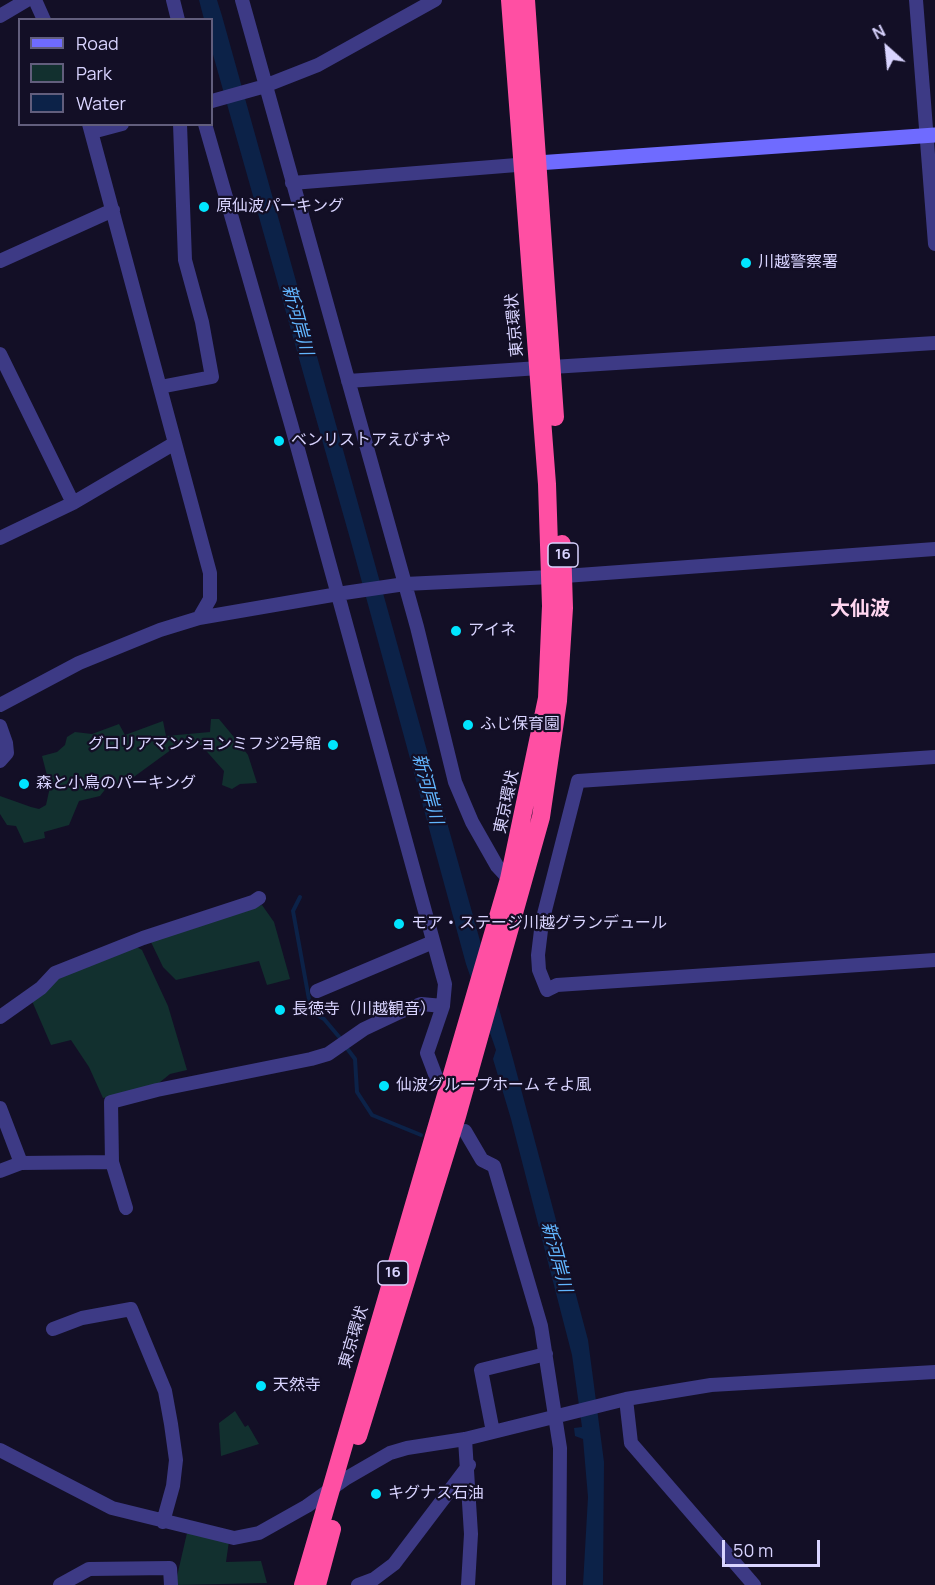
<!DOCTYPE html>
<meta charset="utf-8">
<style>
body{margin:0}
#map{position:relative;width:935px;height:1585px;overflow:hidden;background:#130f26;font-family:Manrope,sans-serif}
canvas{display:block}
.legend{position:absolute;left:18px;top:18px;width:195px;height:108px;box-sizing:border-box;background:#130f26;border:2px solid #625e7d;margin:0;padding:8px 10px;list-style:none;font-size:18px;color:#d9d4ff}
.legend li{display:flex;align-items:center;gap:12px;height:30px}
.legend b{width:30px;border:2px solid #625e7d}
.north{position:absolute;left:857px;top:18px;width:60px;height:60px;-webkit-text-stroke:4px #130f26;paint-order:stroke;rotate:333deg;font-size:16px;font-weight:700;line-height:24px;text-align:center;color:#d9d4ff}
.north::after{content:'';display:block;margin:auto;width:21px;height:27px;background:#d9d4ff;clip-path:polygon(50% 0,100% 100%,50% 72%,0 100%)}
.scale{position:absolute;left:722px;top:1540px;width:98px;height:27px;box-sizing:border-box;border:3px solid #d9d4ff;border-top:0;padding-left:8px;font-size:18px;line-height:21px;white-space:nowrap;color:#d9d4ff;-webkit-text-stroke:4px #130f26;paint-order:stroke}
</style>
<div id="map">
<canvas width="935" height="1585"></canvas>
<ul class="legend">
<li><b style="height:8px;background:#6f6bff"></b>Road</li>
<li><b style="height:16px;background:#12302f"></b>Park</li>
<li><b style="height:16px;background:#0c2248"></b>Water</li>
</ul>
<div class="north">N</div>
<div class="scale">50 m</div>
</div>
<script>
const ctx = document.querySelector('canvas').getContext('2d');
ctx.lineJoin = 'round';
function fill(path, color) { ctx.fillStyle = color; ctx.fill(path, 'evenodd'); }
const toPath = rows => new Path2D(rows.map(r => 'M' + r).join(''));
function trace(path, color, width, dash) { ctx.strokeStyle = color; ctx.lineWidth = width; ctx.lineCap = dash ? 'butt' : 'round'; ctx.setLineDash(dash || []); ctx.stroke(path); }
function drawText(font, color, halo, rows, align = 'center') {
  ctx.font = font + ' Manrope,"Noto Sans JP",sans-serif'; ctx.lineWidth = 4.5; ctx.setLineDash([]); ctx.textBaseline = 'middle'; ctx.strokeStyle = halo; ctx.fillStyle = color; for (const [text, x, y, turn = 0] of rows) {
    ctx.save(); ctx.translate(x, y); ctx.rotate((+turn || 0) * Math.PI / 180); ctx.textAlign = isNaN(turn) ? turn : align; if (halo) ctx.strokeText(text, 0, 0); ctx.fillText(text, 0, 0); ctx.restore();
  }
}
fill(toPath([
 [211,719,219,719,238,742,248,755,257,783,240,784,232,789,222,785,224,771,201,745,179,744,131,779,107,787,100,796,79,801,69,825,44,832,45,838,24,843,16,826,7,825,0,814,0,796,31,807,39,809,46,805,50,787,42,756,57,752,65,745,67,737,75,732,92,734,119,724,125,735,163,721,166,736,210,732],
 [262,905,274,922,290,979,267,985,259,961,176,980,163,967,150,940],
 [135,946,142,950,168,1006,187,1070,170,1074,154,1087,103,1098,89,1067,71,1040,51,1045,32,1001,59,977],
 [235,1411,245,1427,248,1425,259,1444,221,1456,219,1423],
 [187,1533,229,1541,226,1562,261,1561,267,1583,175,1585]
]), '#12302f');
fill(toPath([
 [199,0,217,0,222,16,513,1059,588,1340,604,1462,603,1585,583,1585,588,1497,583,1439,575,1436,574,1428,582,1427,572,1355,511,1119,493,1059,496,1050,466,964,351,542,212,51,212,20,204,19]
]), '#0c2248');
trace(toPath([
 [300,897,293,911,310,1005,314,1013,324,1019,340,1038],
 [346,1047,355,1059,357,1092,372,1115,421,1135]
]), '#0c2248', 4);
trace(toPath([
 [35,0,44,20],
 [173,0,178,20],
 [242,0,417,627,455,782,472,822,497,866,509,879],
 [916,0,935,244],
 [0,16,27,0],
 [212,101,262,87,318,65,435,0],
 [89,124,210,573,210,599,199,618],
 [205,124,291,424,445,984,443,1006,427,1053,438,1082],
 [92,132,122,124],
 [292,183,529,164],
 [0,261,113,210],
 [0,354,73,503],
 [552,367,935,343],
 [348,381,539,368],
 [160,387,212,377,202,322,185,260,180,124],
 [0,538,73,503,175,443],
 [0,705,79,663,160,630,199,618,344,593,405,584,551,577,935,549],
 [0,726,6,743,7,753,0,761],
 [935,757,578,781,542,922,538,955,539,970,547,990,557,985,935,960],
 [317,991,433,942],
 [0,1017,41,988,55,973,143,938,253,902,259,898],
 [0,1108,21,1163,0,1171],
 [465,1131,482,1160,494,1166,541,1326,560,1448,559,1585],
 [21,1163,112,1162],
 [126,1208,112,1162,111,1102,157,1090,311,1059,328,1054,364,1029,400,1012,421,1004,443,1006],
 [53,1329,82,1318,131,1309,165,1391,171,1424,176,1460,173,1486,163,1522],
 [626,1399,631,1443,754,1585],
 [493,1432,481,1370,546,1354],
 [465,1439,471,1534,468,1585],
 [0,1450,112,1508,234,1538,259,1533,307,1506,345,1479,390,1453,407,1448,465,1439,626,1399,711,1385,935,1372],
 [60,1585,89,1569,170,1568,171,1585],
 [358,1585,374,1579,394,1564,469,1465]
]), '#3d3a85', 14);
trace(toPath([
 [537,163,935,135]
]), '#6f6bff', 15);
trace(toPath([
 [526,0,555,417],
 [358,1436,457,1116,541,817,558,701,564,608,562,544],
 [303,1585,509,879,547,698,551,606,547,484,510,0],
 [317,1585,332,1529]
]), '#ff4fa3', 18);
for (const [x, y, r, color] of [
 [204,207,6,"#00e5ff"],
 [746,263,6,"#00e5ff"],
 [279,441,6,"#00e5ff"],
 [456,631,6,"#00e5ff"],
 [468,725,6,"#00e5ff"],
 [333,745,6,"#00e5ff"],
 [24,784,6,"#00e5ff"],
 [399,924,6,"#00e5ff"],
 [280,1010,6,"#00e5ff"],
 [384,1086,6,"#00e5ff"],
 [261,1386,6,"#00e5ff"],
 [376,1494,6,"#00e5ff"]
]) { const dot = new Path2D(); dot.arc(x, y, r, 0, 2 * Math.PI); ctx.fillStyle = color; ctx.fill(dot); trace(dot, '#130f26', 2); }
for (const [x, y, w] of [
 [563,555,30],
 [393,1273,30]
]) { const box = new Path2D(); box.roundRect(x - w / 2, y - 12, w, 24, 4.5); ctx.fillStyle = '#130f26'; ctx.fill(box); trace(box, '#d9d4ff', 1.5); }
drawText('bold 15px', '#d9d4ff', null, [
 ["16",563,555],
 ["16",393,1273]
]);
drawText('16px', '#d9d4ff', '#130f26', [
 ["原仙波パーキング",216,207],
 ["川越警察署",758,263],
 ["ベンリストアえびすや",291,441],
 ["アイネ",468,631],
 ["ふじ保育園",480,725],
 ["グロリアマンションミフジ2号館",321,745,"right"],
 ["森と小鳥のパーキング",36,784],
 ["モア・ステージ川越グランデュール",411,924],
 ["長徳寺（川越観音）",292,1010],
 ["仙波グループホーム そよ風",396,1086],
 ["天然寺",273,1386],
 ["キグナス石油",388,1494]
], 'left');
drawText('16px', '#d9d4ff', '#130f26', [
 ["東京環状",515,325,-95],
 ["東京環状",507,802,-78],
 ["東京環状",354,1337,-73]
]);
drawText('italic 18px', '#62b6ff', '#130f26', [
 ["新河岸川",297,320,75],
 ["新河岸川",427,789,75],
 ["新河岸川",556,1257,75]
]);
drawText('bold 20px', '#ffd6f0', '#130f26', [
 ["大仙波",860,609]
]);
</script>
